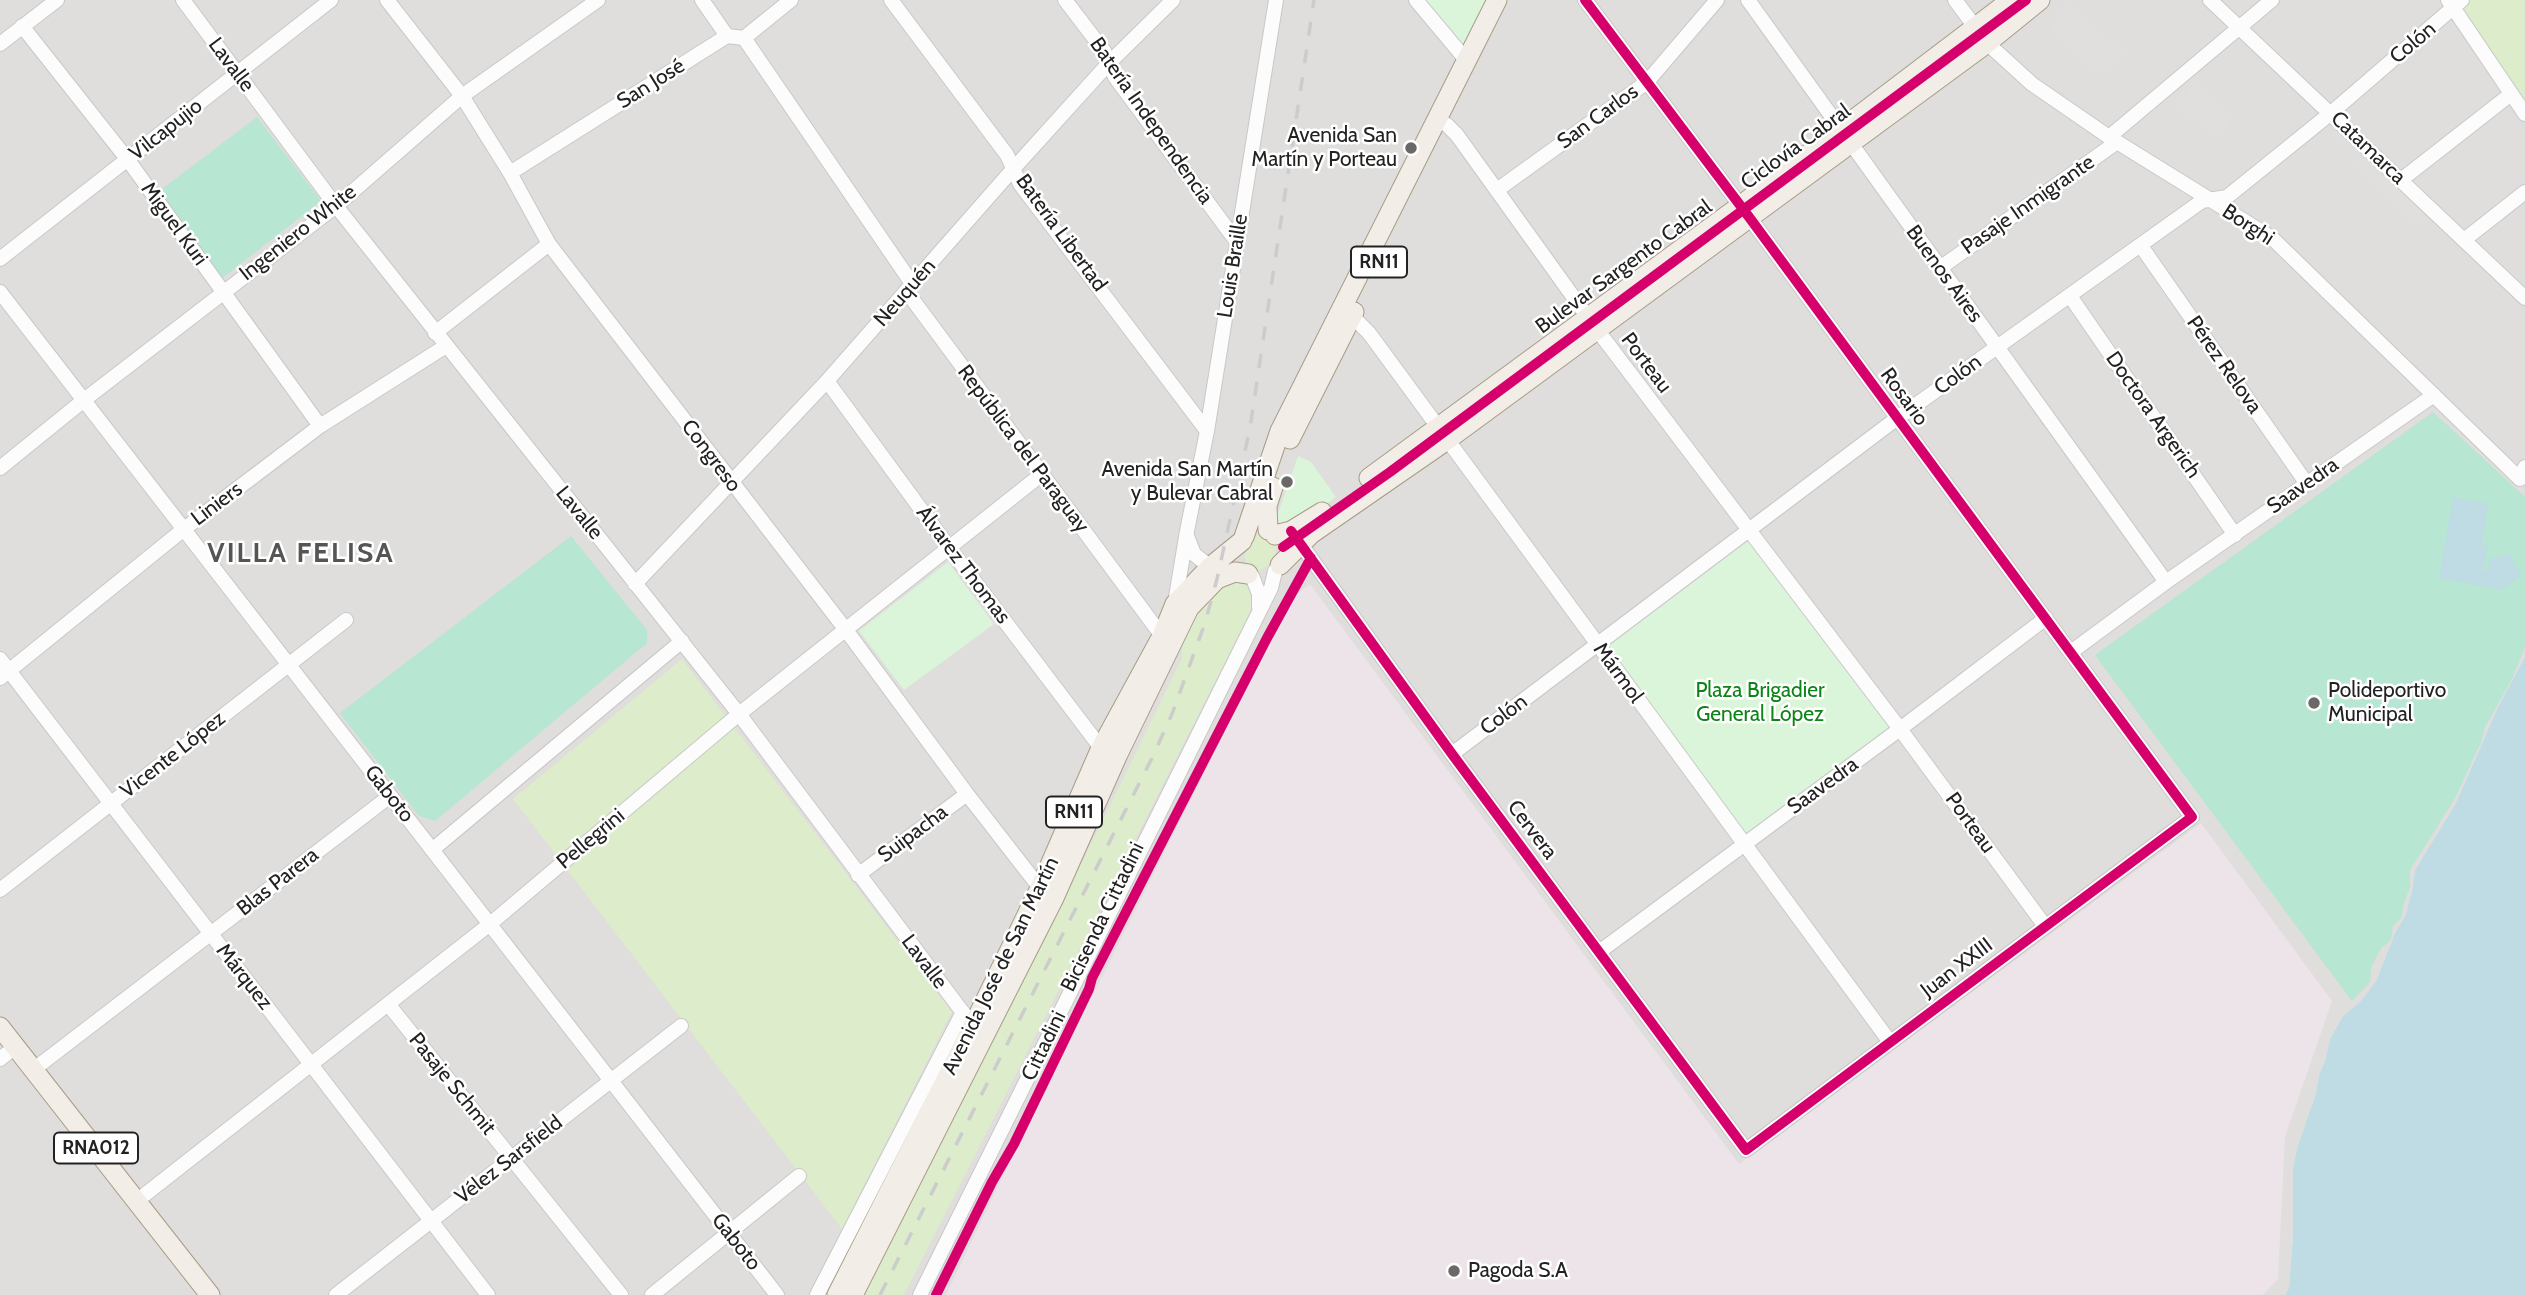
<!DOCTYPE html>
<meta charset="utf-8">
<style>
body{margin:0}
canvas{display:block;background:#f0eeeb}
</style>
<canvas width="2525" height="1295"></canvas>
<script>
const ctx = document.querySelector('canvas').getContext('2d');
ctx.lineJoin = 'round';
function fill(path, color) { ctx.fillStyle = color; ctx.fill(path, 'evenodd'); }
const toPath = rows => new Path2D(rows.map(r => 'M' + r).join(''));
function trace(path, color, width, dash) { ctx.strokeStyle = color; ctx.lineWidth = width; ctx.lineCap = dash ? 'butt' : 'round'; ctx.setLineDash(dash || []); ctx.stroke(path); }
function drawText(font, color, halo, rows, align = 'center') {
  ctx.font = font + ' Cabin,sans-serif'; ctx.lineWidth = 5; ctx.setLineDash([]); ctx.textBaseline = 'middle'; ctx.strokeStyle = halo; ctx.fillStyle = color; for (const [text, x, y, turn = 0] of rows) {
    ctx.save(); ctx.translate(x, y); ctx.rotate((+turn || 0) * Math.PI / 180); ctx.textAlign = isNaN(turn) ? turn : align; if (halo) ctx.strokeText(text, 0, 0); ctx.fillText(text, 0, 0); ctx.restore();
  }
}
fill(toPath([
 [0,0,2525,0,2525,657,2498,707,2456,803,2415,870,2412,891,2405,916,2395,933,2376,981,2360,1002,2343,1016,2330,1039,2325,1061,2319,1075,2316,1093,2297,1148,2293,1169,2293,1235,2289,1288,2285,1295,0,1295]
]), '#dfdedc');
fill(toPath([
 [1310,584,1739,1164,2201,823,2332,1001,2285,1137,2278,1279,2263,1295,946,1295,1023,1134,1289,604,1296,595]
]), '#ede4e9');
fill(toPath([
 [2462,0,2525,0,2525,114,2454,9],
 [1257,535,1273,540,1277,546,1274,560,1270,565,1258,571,1248,567,1244,556,1252,538],
 [1234,580,1247,585,1252,593,1254,601,1247,619,904,1295,861,1295,899,1212,1001,1025,1101,824,1182,658,1182,644,1197,612,1222,585],
 [682,659,952,1012,842,1229,513,799]
]), '#ddeccb');
fill(toPath([
 [1416,0,1497,0,1467,61],
 [1298,456,1311,462,1336,497,1309,518,1285,527,1278,522,1277,516],
 [1749,531,1900,729,1744,844,1598,644],
 [948,562,994,624,904,690,859,631]
]), '#daf5da');
fill(toPath([
 [257,117,321,201,221,279,158,192],
 [2433,412,2525,497,2525,647,2512,679,2485,727,2481,742,2455,798,2410,870,2410,887,2403,906,2402,917,2393,926,2391,940,2381,948,2371,967,2370,982,2352,1001,2095,655],
 [571,536,647,630,647,643,435,821,419,816,340,713]
]), '#b7e6d2');
fill(toPath([
 [2070,5,2123,54,2104,75,2050,27],
 [2194,84,2233,120,2217,139,2178,103],
 [2365,158,2425,212,2417,222,2357,167]
]), '#e0dfde');
fill(toPath([
 [2453,497,2488,504,2482,545,2488,546,2483,571,2487,572,2490,559,2510,554,2521,576,2502,590,2439,578],
 [2525,657,2525,1295,2285,1295,2289,1288,2293,1235,2293,1169,2297,1148,2316,1093,2319,1075,2325,1061,2330,1039,2343,1016,2360,1002,2376,981,2395,933,2405,916,2412,891,2415,870,2456,803,2498,707]
]), '#bfdbe3');
const minor = toPath([
 [183,0,336,206,739,714,973,1026],
 [387,0,462,96,510,173,549,244,846,630,967,794,1040,888,1047,893],
 [702,0,727,36],
 [891,0,1007,155,1020,184,1207,431],
 [1065,0,1104,51,1115,77,1237,242],
 [1416,0,1467,61],
 [1748,0,2166,582],
 [1955,0,1987,43,2032,84,2109,137,2272,238,2520,479,2525,467],
 [2210,0,2525,298],
 [2448,0,2525,114],
 [22,26,128,160,320,426],
 [744,38,913,285],
 [0,44,57,0],
 [1437,120,1447,125,1457,135,1592,323,1900,729,2045,926],
 [2109,137,2272,0],
 [510,173,727,36,744,38,791,0],
 [2401,180,2511,94],
 [1497,190,1647,82,1717,0],
 [2464,240,2525,192],
 [2141,246,2307,484],
 [0,259,331,0],
 [1940,268,2117,142],
 [0,292,777,1295],
 [907,292,1162,636],
 [2070,296,2235,535],
 [1344,312,1352,316,1369,333,1890,1042],
 [435,333,549,244],
 [827,381,950,549,1101,748],
 [0,468,84,400,336,206,462,96,598,0],
 [1187,536,1194,554,1210,567],
 [1297,539,1452,754,1746,1150,2192,817,1749,217,1585,0],
 [1252,576,1259,594,1259,607],
 [635,584,827,381,1014,168,1109,63,1173,0],
 [1175,603,1187,531,1207,431,1276,0],
 [2071,652,2166,582,2434,395],
 [0,659,488,1295],
 [0,678,184,529,320,426,446,346],
 [1452,754,1896,419,2202,201,2227,197,2331,113,2462,0],
 [432,850,682,641],
 [858,875,967,794],
 [0,890,346,620],
 [1599,952,1900,729,2046,618],
 [388,1004,621,1295],
 [0,1059,15,1047],
 [33,1070,390,796],
 [138,1200,490,924,739,714,1042,474],
 [336,1295,681,1026],
 [652,1295,799,1176],
 [817,1295,963,1012],
 [920,1295,1271,588,1275,571]
]);
const major = toPath([
 [1290,439,1354,312],
 [1369,478,1740,206,2011,0],
 [1268,530,1267,506,1273,487],
 [1275,535,1291,531,1322,512],
 [1244,537,1280,431,1497,0],
 [1280,565,1311,534,1447,440,1987,43,2040,0],
 [0,1027,210,1295],
 [837,1295,973,1026,1040,888,1101,748,1162,636,1175,604,1210,567,1242,541],
 [853,1295,1054,898,1118,754,1189,608,1217,579,1235,572,1248,574]
]);
trace(minor, '#c9c8c7', 16);
trace(major, '#a79c86', 21);
trace(minor, '#fdfcfc', 14);
trace(major, '#f3ede7', 19);
trace(toPath([
 [880,1295,1152,758,1172,714,1205,623,1217,579,1250,428,1314,0]
]), '#ccc', 3.5, [14, 14]);
trace(toPath([
 [1291,531,1452,754,1746,1150,2192,817,1749,217,1585,0],
 [1283,547,1390,472,2026,0],
 [936,1295,992,1182,1014,1144,1089,989,1092,978,1267,638,1311,558]
]), '#d6006c', 10);
for (const [x, y, r, color] of [
 [1411,148,7,"#6a6968"],
 [1287,482,7,"#6a6968"],
 [2314,703,7,"#6a6968"],
 [1454,1271,7,"#6a6968"]
]) { const dot = new Path2D(); dot.arc(x, y, r, 0, 2 * Math.PI); ctx.fillStyle = color; ctx.fill(dot); trace(dot, '#fff', 2.5); }
for (const [x, y, w] of [
 [1379,262,56],
 [1074,812,56],
 [96,1148,84]
]) { const box = new Path2D(); box.roundRect(x - w / 2, y - 15.5, w, 31, 5); ctx.fillStyle = '#fff'; ctx.fill(box); trace(box, '#222', 2); }
drawText('bold 19px', '#222', null, [
 ["RN11",1379,262],
 ["RN11",1074,812],
 ["RNA012",96,1148]
]);
drawText('21px', '#222', '#fff', [
 ["Colón",2413,43,-40],
 ["Lavalle",231,65,53],
 ["San José",651,84,-32],
 ["San Carlos",1598,117,-36],
 ["Batería Independencia",1151,121,55],
 ["Vilcapujio",166,130,-38],
 ["Ciclovía Cabral",1796,147,-36],
 ["Catamarca",2368,148,44],
 ["Pasaje Inmigrante",2028,205,-35],
 ["Miguel Kuri",174,224,54],
 ["Borghi",2248,225,33],
 ["Ingeniero White",298,233,-38],
 ["Batería Libertad",1061,233,54],
 ["Louis Braille",1233,266,-81],
 ["Bulevar Sargento Cabral",1624,267,-36],
 ["Buenos Aires",1944,274,54],
 ["Neuquén",905,293,-49],
 ["Porteau",1646,363,53],
 ["Pérez Relova",2224,365,55],
 ["Colón",1958,375,-36],
 ["Rosario",1904,397,54],
 ["Doctora Argerich",2153,415,55],
 ["República del Paraguay",1023,449,53],
 ["Congreso",711,456,53],
 ["Saavedra",2303,486,-35],
 ["Liniers",217,504,-37],
 ["Lavalle",579,513,51],
 ["Álvarez Thomas",963,565,53],
 ["Mármol",1618,673,54],
 ["Colón",1504,715,-37],
 ["Vicente López",173,755,-38],
 ["Saavedra",1823,786,-36],
 ["Gaboto",389,794,52],
 ["Porteau",1970,823,54],
 ["Cervera",1532,830,53],
 ["Suipacha",913,834,-37],
 ["Pellegrini",591,839,-40],
 ["Blas Parera",278,882,-38],
 ["Bicisenda Cittadini",1103,917,-64],
 ["Lavalle",924,962,53],
 ["Avenida José de San Martín",1001,966,-64],
 ["Juan XXIII",1957,968,-37],
 ["Márquez",244,977,52],
 ["Cittadini",1044,1046,-64],
 ["Pasaje Schmit",452,1084,51],
 ["Vélez Sarsfield",509,1160,-38],
 ["Gaboto",736,1242,52]
]);
drawText('21px', '#222', '#fff', [
 ["Avenida San",1397,136],
 ["Martín y Porteau",1397,160],
 ["Avenida San Martín",1273,470],
 ["y Bulevar Cabral",1273,494],
 ["Polideportivo",2328,691,"left"],
 ["Municipal",2328,715,"left"],
 ["Pagoda S.A",1468,1271,"left"]
], 'right');
drawText('21px', '#0c8416', '#fff', [
 ["Plaza Brigadier",1760,691],
 ["General López",1760,715]
]);
ctx.letterSpacing = '2px';
drawText('bold 28px', '#555', '#fff', [
 ["VILLA FELISA",301,554]
]);
ctx.letterSpacing = '0px';
</script>
